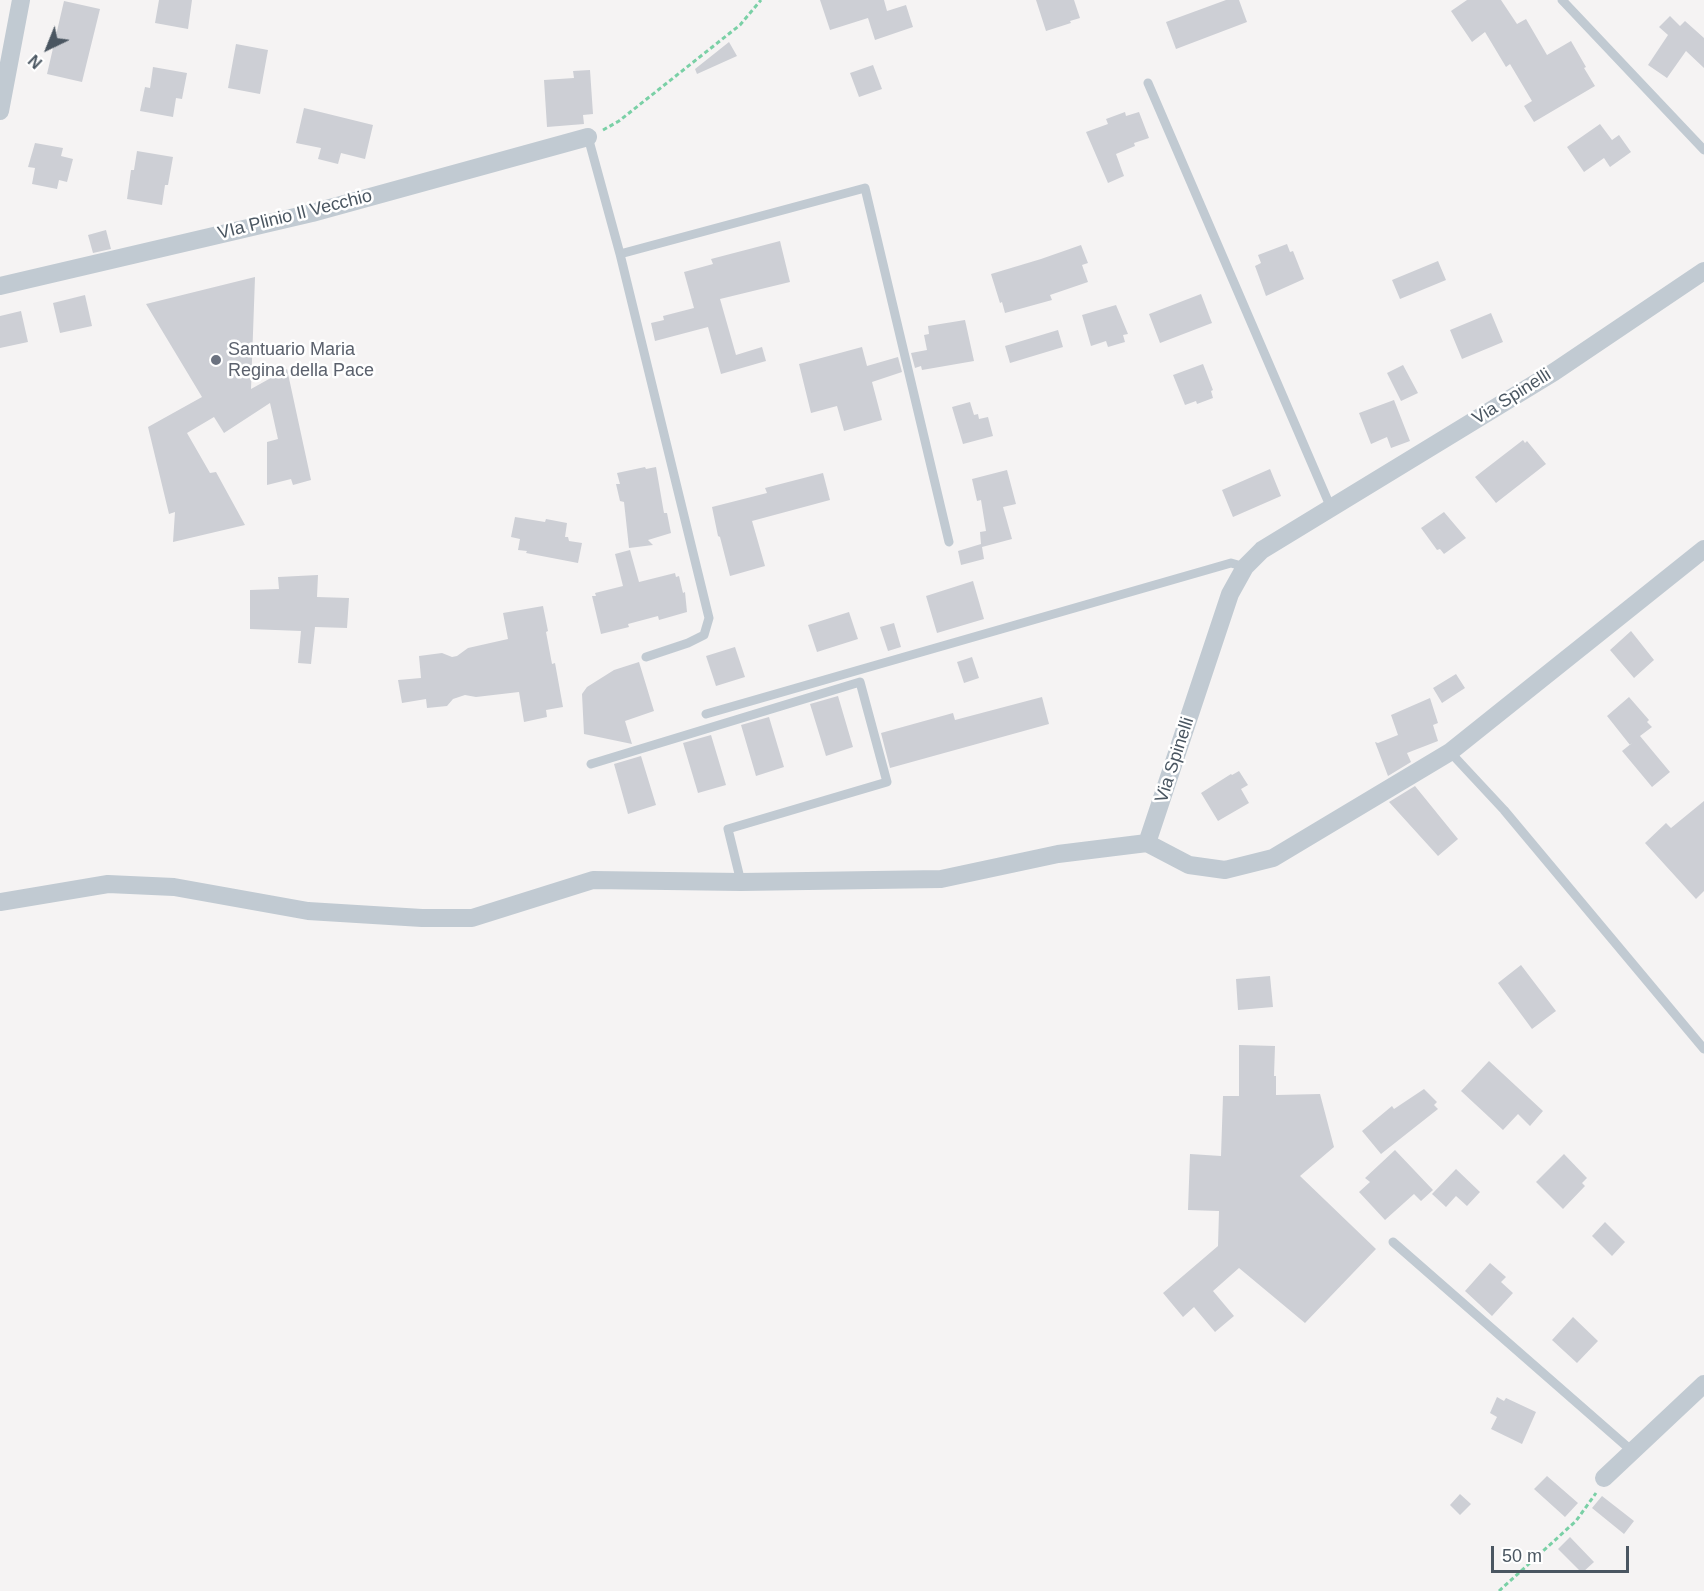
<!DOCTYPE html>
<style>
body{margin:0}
#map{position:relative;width:1704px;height:1591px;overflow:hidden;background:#f5f3f3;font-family:Helvetica,sans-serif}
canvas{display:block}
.north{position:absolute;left:18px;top:18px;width:60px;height:60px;-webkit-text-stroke:4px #fff;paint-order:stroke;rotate:223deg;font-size:16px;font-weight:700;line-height:24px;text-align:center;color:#4a5661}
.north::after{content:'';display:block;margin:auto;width:21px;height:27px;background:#4a5661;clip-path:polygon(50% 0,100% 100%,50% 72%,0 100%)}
.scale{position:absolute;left:1491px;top:1546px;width:138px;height:27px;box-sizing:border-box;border:3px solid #4a5661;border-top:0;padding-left:8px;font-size:18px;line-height:21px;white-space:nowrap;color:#4a5661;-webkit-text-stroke:4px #fff;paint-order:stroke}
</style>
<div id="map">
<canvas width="1704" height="1591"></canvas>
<div class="north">N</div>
<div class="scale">50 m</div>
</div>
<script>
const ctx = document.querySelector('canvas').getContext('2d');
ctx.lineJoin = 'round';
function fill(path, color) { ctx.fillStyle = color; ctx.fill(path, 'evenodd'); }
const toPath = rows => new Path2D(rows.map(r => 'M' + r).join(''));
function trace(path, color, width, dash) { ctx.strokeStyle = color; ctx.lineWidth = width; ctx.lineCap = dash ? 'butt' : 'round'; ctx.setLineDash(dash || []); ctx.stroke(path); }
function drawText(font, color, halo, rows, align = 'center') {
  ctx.font = font + ' Helvetica,sans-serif'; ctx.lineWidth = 5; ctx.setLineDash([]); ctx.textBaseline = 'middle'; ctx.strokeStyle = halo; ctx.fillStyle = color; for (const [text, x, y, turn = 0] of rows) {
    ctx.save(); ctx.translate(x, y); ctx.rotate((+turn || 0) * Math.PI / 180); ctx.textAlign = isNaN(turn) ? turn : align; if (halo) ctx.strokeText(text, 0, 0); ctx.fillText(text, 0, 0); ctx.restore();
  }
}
fill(toPath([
 [159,0,192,0,188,29,155,23],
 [820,0,884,0,887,11,906,5,913,27,875,40,868,18,830,30],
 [1036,0,1074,0,1080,18,1070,21,1071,23,1046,31],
 [1226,0,1239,0,1247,22,1176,49,1166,22],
 [1467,0,1501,0,1517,24,1526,19,1547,55,1571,41,1586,67,1584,68,1595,86,1534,122,1524,106,1532,101,1510,64,1506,67,1485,32,1472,42,1451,11],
 [64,1,100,9,82,82,47,74],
 [1670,16,1680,26,1685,21,1704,38,1704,68,1686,51,1667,78,1648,65,1668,35,1659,27],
 [729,42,737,56,697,74,695,69],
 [236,44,268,50,260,94,228,88],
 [873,65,882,89,859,97,850,73],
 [153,67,187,73,182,99,176,98,173,117,140,111,145,87,150,88],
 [590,70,593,114,583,115,584,124,547,127,544,80,574,78,573,71],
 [304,108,373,125,365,159,341,153,338,164,318,159,321,148,296,143],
 [1125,112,1126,116,1139,112,1149,138,1134,143,1135,146,1116,154,1124,176,1108,183,1086,132,1108,124,1106,119],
 [1600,124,1612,140,1619,135,1631,152,1610,167,1604,158,1584,172,1567,147],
 [35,143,63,148,61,156,73,159,67,182,59,180,57,189,32,184,35,168,28,167],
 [137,151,173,157,168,185,165,185,162,205,127,199,131,170,134,170],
 [106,230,111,249,93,253,88,235],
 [780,241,790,282,720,299,736,355,762,347,766,361,721,374,708,327,655,341,651,323,664,320,663,316,694,308,684,272,713,264,711,259],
 [1287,244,1290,252,1293,251,1304,279,1266,296,1255,266,1261,263,1258,255],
 [1081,245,1088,263,1082,265,1088,282,1050,295,1052,300,1005,313,1002,302,1000,303,991,274,1041,259],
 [1438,261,1446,280,1400,299,1392,280],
 [255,277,251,389,287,369,311,480,293,485,291,479,267,485,267,442,278,439,270,403,224,433,214,417,187,433,210,473,216,472,245,525,173,542,175,512,169,514,148,427,202,397,146,304],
 [1201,294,1212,323,1160,343,1149,314],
 [85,295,92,326,60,333,53,303],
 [1116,305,1128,334,1123,335,1125,342,1108,347,1106,341,1091,346,1082,315],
 [21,311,28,342,0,348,0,316],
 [1491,313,1503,342,1462,359,1450,330],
 [965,320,974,361,922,370,921,366,915,368,911,353,927,350,924,335,929,334,928,326],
 [1058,330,1063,347,1010,363,1005,346],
 [862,347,867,366,898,357,902,372,872,382,882,420,844,431,837,406,811,413,799,364],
 [1203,364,1213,390,1211,391,1213,398,1197,404,1196,401,1185,405,1173,375],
 [1403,365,1418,393,1401,401,1387,373],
 [1394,400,1410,441,1391,448,1387,437,1371,444,1359,413],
 [970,402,974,415,978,414,979,419,988,417,993,436,963,444,952,407],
 [1523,440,1525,443,1527,441,1546,464,1496,503,1475,477],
 [645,467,646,469,656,467,664,513,667,513,671,533,648,540,653,545,629,548,624,502,620,501,616,484,620,484,617,473],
 [1270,469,1281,496,1233,517,1222,490],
 [1007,470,1016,504,1003,507,1012,539,982,547,984,559,961,565,958,551,981,544,980,532,986,531,981,500,977,501,972,479],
 [823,473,830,500,752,521,765,566,730,576,720,537,718,536,712,507,767,493,765,488],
 [1444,512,1466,538,1444,554,1440,549,1437,550,1421,528],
 [515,517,545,522,546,519,567,523,565,537,568,537,569,541,582,543,578,563,526,553,527,551,518,550,520,539,511,537],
 [630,550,639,582,675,573,676,577,679,576,683,593,685,592,687,612,659,620,658,616,628,624,629,627,601,634,592,596,596,596,595,593,623,586,615,554],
 [318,575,317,597,349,598,347,628,315,627,311,664,298,663,301,631,250,629,250,590,279,589,278,577],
 [973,581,984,619,937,633,926,596],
 [543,606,548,631,546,632,552,664,555,663,563,707,546,710,547,717,524,722,519,692,476,697,465,695,453,699,447,706,427,708,426,699,402,703,398,680,421,678,419,656,442,653,452,657,457,656,468,648,508,639,503,613],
 [849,612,858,639,817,652,808,625],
 [894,623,901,647,888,651,880,627],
 [1631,631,1654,660,1634,678,1610,650],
 [735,647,745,677,716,686,706,656],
 [972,657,979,678,964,683,957,662],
 [639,662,654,711,625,721,632,744,584,734,582,694,587,687,614,670],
 [1456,674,1465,688,1442,703,1433,688],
 [838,696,853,747,826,756,810,704],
 [1042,697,1049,724,890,768,881,733,953,713,955,720],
 [1629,697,1649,720,1647,722,1652,727,1640,736,1670,772,1652,787,1622,751,1632,743,1630,745,1607,716],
 [1430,698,1438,723,1433,725,1438,741,1407,753,1411,762,1388,776,1375,742,1378,743,1398,735,1391,715],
 [769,717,784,767,756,776,741,725],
 [711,735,726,785,698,793,683,743],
 [641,756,656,805,628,814,614,764],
 [1239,771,1248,785,1241,789,1249,803,1218,821,1201,793,1231,774,1232,775],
 [1415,786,1458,839,1438,856,1389,802],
 [1704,801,1704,891,1696,899,1645,843,1666,823,1671,828],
 [1521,965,1556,1011,1532,1029,1498,983],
 [1270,976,1273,1007,1238,1010,1236,979],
 [1239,1045,1275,1046,1274,1076,1276,1076,1276,1095,1320,1094,1334,1147,1300,1176,1376,1249,1305,1323,1239,1268,1213,1291,1234,1316,1215,1332,1194,1307,1183,1317,1163,1293,1218,1246,1219,1211,1188,1210,1190,1154,1221,1156,1223,1096,1239,1096],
 [1489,1061,1543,1111,1530,1126,1518,1114,1503,1130,1461,1091],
 [1424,1089,1437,1102,1434,1105,1438,1109,1381,1154,1362,1131,1392,1106,1394,1109],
 [1395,1150,1433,1190,1421,1201,1414,1194,1385,1220,1359,1192,1370,1182,1365,1178],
 [1564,1154,1587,1178,1582,1183,1585,1186,1563,1209,1536,1182],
 [1456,1169,1480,1192,1467,1206,1456,1196,1446,1207,1432,1194],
 [1605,1222,1625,1242,1612,1256,1592,1236],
 [1490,1263,1506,1277,1501,1282,1513,1293,1492,1316,1465,1291],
 [1573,1317,1598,1341,1577,1363,1552,1340],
 [1497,1397,1504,1401,1506,1398,1536,1412,1522,1444,1491,1429,1497,1417,1490,1413],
 [1547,1476,1578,1503,1565,1517,1534,1489],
 [1460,1494,1471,1504,1460,1515,1450,1505],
 [1602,1496,1634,1521,1624,1534,1592,1508],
 [1570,1537,1594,1562,1582,1573,1558,1549]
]), '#cdcfd5');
trace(toPath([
 [603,130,619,121,740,25,761,0],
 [1499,1591,1576,1521,1596,1493]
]), '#7ad0a6', 3, [4.5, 3]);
trace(toPath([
 [1562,0,1704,150],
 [1148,83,1331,508],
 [588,137,620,254,865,188,949,542],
 [620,254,709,618,704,635,688,643,646,657],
 [706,714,1231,563,1245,567],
 [1450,752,1504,810,1704,1049],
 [591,764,860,682,887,782,728,829,741,882],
 [1393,1242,1632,1451]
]), '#c1cad2', 9);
trace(toPath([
 [0,111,21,0],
 [1704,271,1554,372,1262,550,1245,567,1230,594,1147,843,1189,865,1225,870,1273,858,1450,752,1704,549],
 [0,286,312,213,588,137],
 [0,902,108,884,174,887,308,911,422,918,472,918,593,880,741,882,941,879,1058,854,1147,843],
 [1604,1478,1704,1384]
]), '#c1cad2', 18);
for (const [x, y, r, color] of [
 [216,360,6,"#6b7280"]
]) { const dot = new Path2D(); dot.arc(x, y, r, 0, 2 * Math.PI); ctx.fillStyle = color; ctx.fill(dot); trace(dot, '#fff', 2); }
drawText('18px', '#4a5661', '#fff', [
 ["VIa Plinio Il Vecchio",295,215,-14],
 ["Via Spinelli",1512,397,-32],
 ["Via Spinelli",1175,760,-72]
]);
drawText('18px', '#5b616d', '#fff', [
 ["Santuario Maria",228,350],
 ["Regina della Pace",228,371]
], 'left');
</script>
